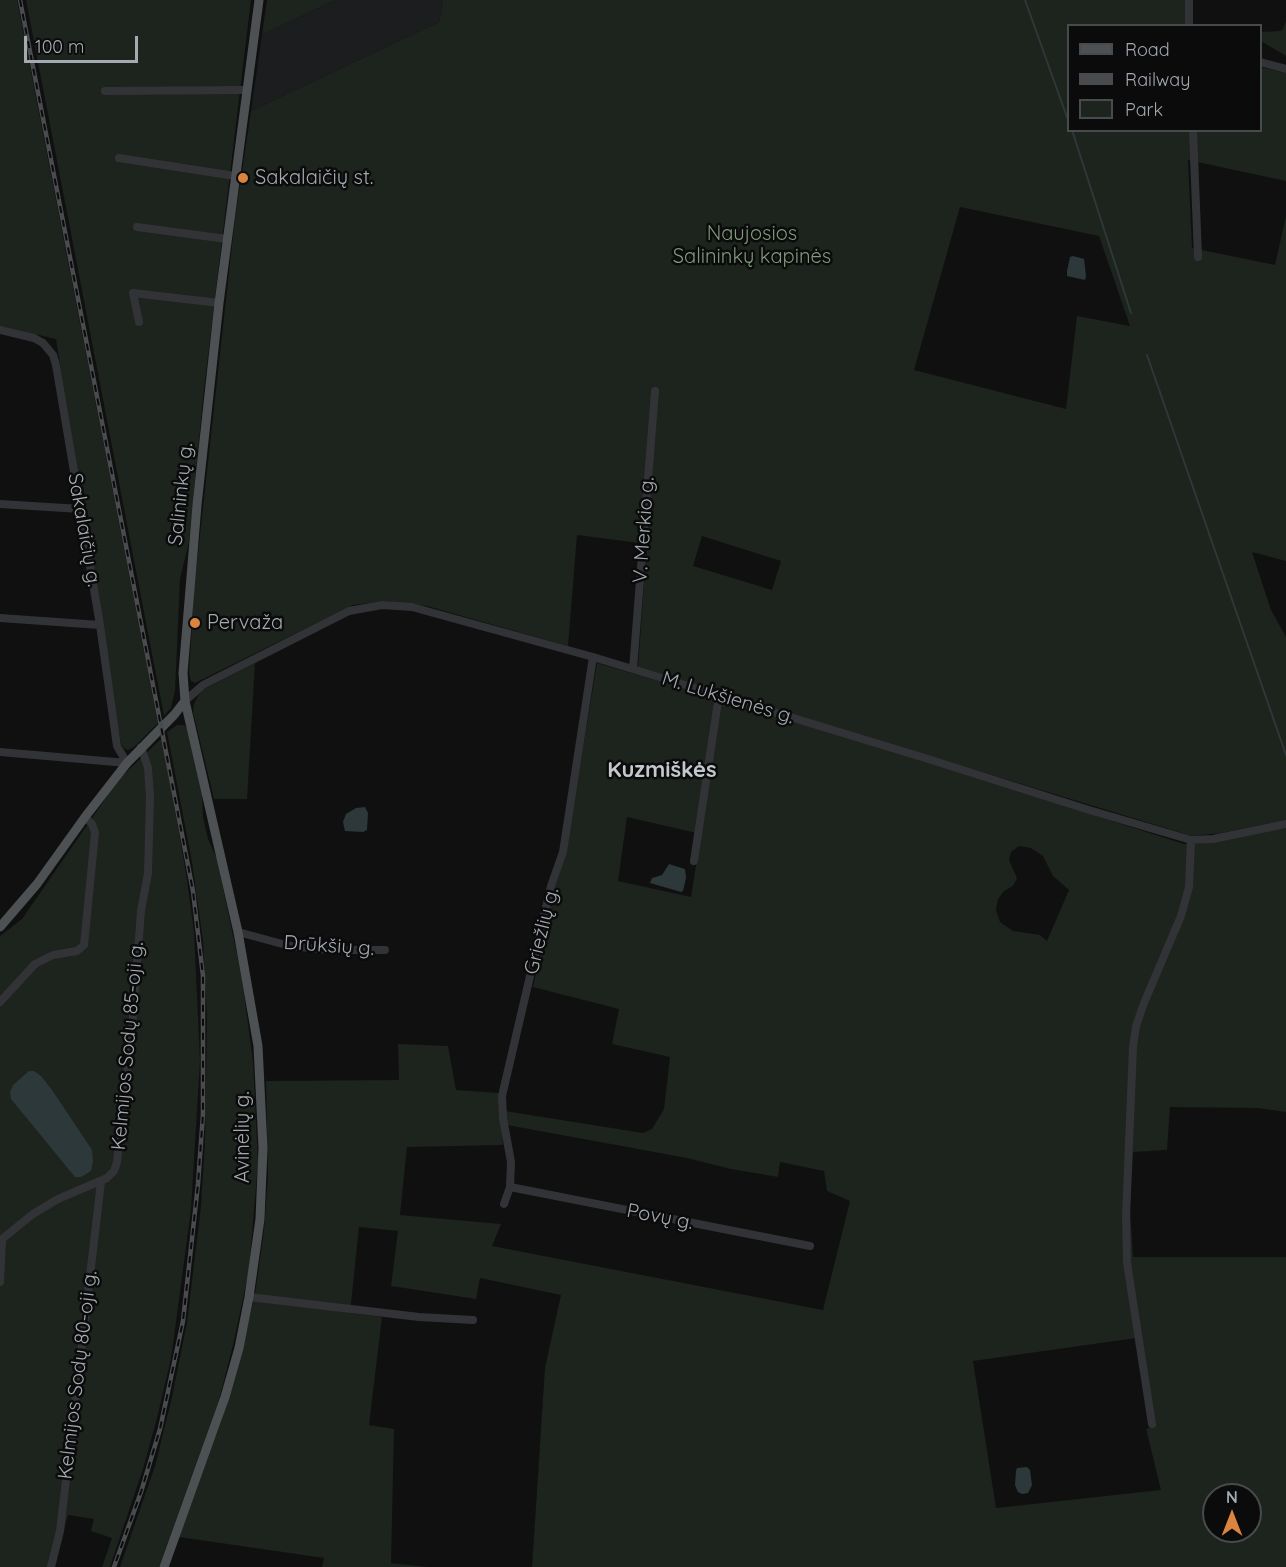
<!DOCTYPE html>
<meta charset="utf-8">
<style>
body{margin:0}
#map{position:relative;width:1286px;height:1567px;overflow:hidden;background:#101011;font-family:Quicksand,sans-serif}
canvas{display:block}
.legend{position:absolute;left:1067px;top:24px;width:195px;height:108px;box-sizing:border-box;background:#0b0b0c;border:2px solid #484b4e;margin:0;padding:8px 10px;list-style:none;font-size:18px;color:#a3aab0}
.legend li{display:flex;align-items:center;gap:12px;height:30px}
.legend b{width:30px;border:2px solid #484b4e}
.north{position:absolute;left:1202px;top:1483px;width:60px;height:60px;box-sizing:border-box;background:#0b0b0c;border:2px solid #484b4e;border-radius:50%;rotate:0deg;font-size:16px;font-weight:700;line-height:24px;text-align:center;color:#a3aab0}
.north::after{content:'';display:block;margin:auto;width:21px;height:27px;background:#da843f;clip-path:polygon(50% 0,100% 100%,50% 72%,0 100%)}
.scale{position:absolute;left:24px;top:36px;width:114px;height:27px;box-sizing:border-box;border:3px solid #a3aab0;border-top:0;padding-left:8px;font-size:18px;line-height:21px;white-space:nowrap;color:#a3aab0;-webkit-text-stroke:4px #0b0b0c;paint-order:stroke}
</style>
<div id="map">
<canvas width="1286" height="1567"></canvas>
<ul class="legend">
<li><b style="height:8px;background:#4e5154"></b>Road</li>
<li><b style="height:8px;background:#494b4f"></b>Railway</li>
<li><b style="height:16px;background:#1d231d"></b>Park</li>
</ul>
<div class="north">N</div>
<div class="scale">100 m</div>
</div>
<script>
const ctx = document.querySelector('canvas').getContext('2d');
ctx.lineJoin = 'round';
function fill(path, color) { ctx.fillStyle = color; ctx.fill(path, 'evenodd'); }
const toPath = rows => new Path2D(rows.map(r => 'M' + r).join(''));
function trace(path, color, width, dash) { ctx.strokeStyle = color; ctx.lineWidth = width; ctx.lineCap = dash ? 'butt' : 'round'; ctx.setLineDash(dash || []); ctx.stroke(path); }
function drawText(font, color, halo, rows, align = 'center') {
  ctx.font = font + ' Quicksand,sans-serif'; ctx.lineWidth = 5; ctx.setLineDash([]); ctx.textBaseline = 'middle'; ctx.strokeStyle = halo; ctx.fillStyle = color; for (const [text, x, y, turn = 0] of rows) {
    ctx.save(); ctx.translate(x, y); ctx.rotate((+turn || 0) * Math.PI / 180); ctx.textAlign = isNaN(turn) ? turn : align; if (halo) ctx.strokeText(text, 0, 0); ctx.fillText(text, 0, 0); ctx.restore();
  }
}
fill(toPath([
 [335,0,443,0,439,22,251,111,262,35]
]), '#1c1d1e');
fill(toPath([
 [0,0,17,0,158,723,134,747,128,750,125,749,121,744,56,339,0,326],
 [26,0,251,0,204,389,189,542,180,579,175,691,171,708,164,716],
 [267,0,335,0,262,35],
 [443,0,1186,0,1186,25,1068,26,1068,130,1260,130,1261,67,1286,73,1286,181,1188,160,1192,248,1275,265,1286,216,1286,561,1252,552,1271,610,1286,637,1286,820,1221,833,1192,836,638,667,647,544,577,535,568,646,427,606,384,601,353,605,195,683,191,681,189,673,194,589,235,218,251,111,439,22],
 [960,207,1099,236,1130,326,1077,316,1066,409,914,370],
 [702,536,781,561,772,590,693,566],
 [1286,21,1286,56,1261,41,1260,32,1280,31,1283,29],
 [255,663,247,799,214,799,193,712,194,704,198,696,203,690],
 [597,663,838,734,1184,844,1198,844,1267,830,1286,828,1286,1112,1257,1108,1170,1107,1167,1150,1133,1152,1130,1207,1133,1257,1286,1257,1286,1567,532,1567,545,1368,561,1295,480,1278,476,1299,391,1286,398,1231,359,1227,350,1313,382,1317,369,1425,394,1429,391,1563,427,1567,322,1567,324,1558,179,1537,221,1422,242,1350,255,1294,264,1230,268,1177,266,1081,399,1080,398,1044,448,1046,456,1090,499,1093,503,1145,407,1147,400,1215,501,1224,492,1246,823,1310,850,1201,827,1191,824,1171,780,1162,778,1177,731,1169,687,1158,507,1125,505,1111,643,1133,652,1129,664,1109,670,1057,612,1044,619,1009,533,987,554,888,565,857],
 [627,817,701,834,691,897,618,881],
 [1019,846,1031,848,1043,856,1053,876,1069,890,1047,941,1040,935,1013,931,1000,922,996,910,998,899,1004,891,1013,886,1017,878,1009,860,1011,852],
 [1136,1338,1151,1427,1146,1429,1161,1490,996,1508,973,1361],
 [1214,1495,1250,1495,1250,1531,1214,1531],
 [177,725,184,725,187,728,202,793,203,817,208,839,217,859,242,979,253,1061,258,1163,249,1270,234,1341,219,1400,159,1567,120,1567,155,1466,172,1397,187,1322,201,1206,205,1140,207,1018,203,941,192,862,167,732],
 [162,738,186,873,194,932,200,1060,191,1210,171,1359,157,1418,143,1469,110,1567,102,1567,112,1538,91,1531,94,1519,68,1515,54,1567,0,1567,0,936,22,919,119,779]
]), '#1d231d');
fill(toPath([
 [1073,256,1084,259,1086,276,1085,280,1067,276,1067,271,1070,257],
 [365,807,368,813,367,830,363,832,345,831,343,822,346,814,356,808],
 [669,864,685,869,686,878,683,891,681,892,650,883,652,878,662,875],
 [29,1071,34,1071,41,1076,52,1090,92,1150,93,1161,91,1171,81,1177,75,1177,11,1099,10,1092,13,1085],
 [1027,1467,1030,1470,1032,1485,1028,1493,1022,1494,1018,1492,1015,1485,1016,1471,1017,1468]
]), '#2d383a');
trace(toPath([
 [1025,0,1068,120],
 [1072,130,1131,313],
 [1147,355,1286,755]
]), '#2d383a', 2);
trace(toPath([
 [1189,0,1189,26],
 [1260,62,1286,69],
 [105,91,246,90],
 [1193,130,1198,257],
 [119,158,235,176],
 [137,227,227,239],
 [139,322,133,293,219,303],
 [0,330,34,338,43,343,53,355,56,365,100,625,117,746,127,763],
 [0,504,81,509],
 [0,618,100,625],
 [633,669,655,391],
 [185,701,203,685,349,611,382,605,412,607,593,657,925,758,1089,810,1191,840,1213,839,1286,824],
 [0,752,127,763],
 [694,861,719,695],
 [238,932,290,946,328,950,385,950],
 [0,1002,35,964,53,955,77,951,84,945,95,833,92,824,85,817],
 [510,1187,810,1246],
 [504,1204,510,1187,511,1162,503,1118,502,1096,551,886,563,852,593,657],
 [0,1282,2,1239,33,1214,58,1199,107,1178,114,1171,117,1162,132,1028,141,911,148,873,150,797,148,768,141,747],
 [249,1297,419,1317,473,1320],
 [1152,1424,1127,1263,1126,1216,1133,1047,1136,1026,1144,1003,1181,916,1189,887,1191,840],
 [51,1567,60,1531,101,1182]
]), '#323336', 8);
trace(toPath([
 [0,927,37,884,85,817,127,763,174,715,185,701],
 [164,1567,225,1397,239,1348,249,1297,260,1219,263,1148,258,1046,238,932,185,701,183,673,197,505,219,303,259,0]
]), '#4e5154', 9);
const rail = toPath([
 [20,0,193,891,203,976,203,1114,198,1184,183,1321,160,1429,141,1492,114,1567]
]);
trace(rail, '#494b4f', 4.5);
trace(rail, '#0b0b0c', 2, [7]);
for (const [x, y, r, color] of [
 [243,178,6,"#da843f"],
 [195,623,6,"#da843f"]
]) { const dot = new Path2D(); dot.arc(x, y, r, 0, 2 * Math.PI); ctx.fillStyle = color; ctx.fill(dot); trace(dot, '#0b0b0c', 2); }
drawText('20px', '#a3aab0', '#0b0b0c', [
 ["Sakalaičių st.",255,178],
 ["Pervaža",207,623]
], 'left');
drawText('20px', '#81997c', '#0b0b0c', [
 ["Naujosios",752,234],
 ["Salininkų kapinės",752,257]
]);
drawText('20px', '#a3aab0', '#0b0b0c', [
 ["Salininkų g.",181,494,-84],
 ["Sakalaičių g.",84,530,80],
 ["V. Merkio g.",644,530,-86],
 ["M. Lukšienės g.",728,698,17],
 ["Griežlių g.",542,931,-76],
 ["Drūkšių g.",329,946,4],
 ["Kelmijos Sodų 85-oji g.",128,1046,-85],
 ["Avinėlių g.",243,1137,-90],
 ["Povų g.",660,1217,11],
 ["Kelmijos Sodų 80-oji g.",78,1375,-83]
]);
drawText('bold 22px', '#c3c8cd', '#0b0b0c', [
 ["Kuzmiškės",662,770]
]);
</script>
